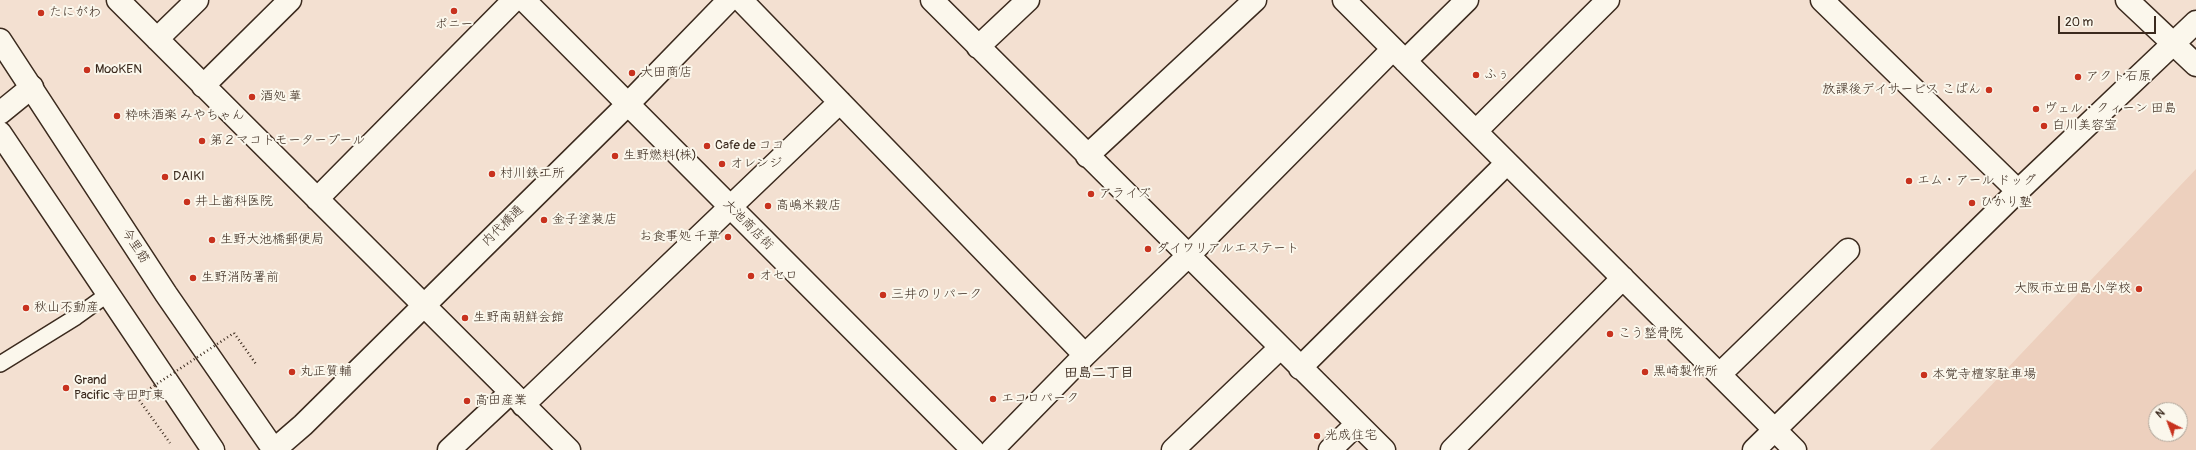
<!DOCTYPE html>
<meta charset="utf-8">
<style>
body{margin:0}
#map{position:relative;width:2196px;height:450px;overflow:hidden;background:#f3e0d1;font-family:Pangolin,sans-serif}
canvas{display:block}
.north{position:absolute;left:2148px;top:402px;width:40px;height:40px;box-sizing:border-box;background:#fbf7ec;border:1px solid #aea59a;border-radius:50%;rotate:318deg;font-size:11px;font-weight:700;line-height:16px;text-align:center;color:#3b2a1e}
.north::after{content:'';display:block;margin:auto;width:14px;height:18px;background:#c8321e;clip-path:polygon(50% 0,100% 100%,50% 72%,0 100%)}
.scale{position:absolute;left:2058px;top:16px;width:98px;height:18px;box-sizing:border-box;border:2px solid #3b2a1e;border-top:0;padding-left:5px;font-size:12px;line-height:14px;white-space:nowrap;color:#3b2a1e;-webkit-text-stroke:3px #fbf7ec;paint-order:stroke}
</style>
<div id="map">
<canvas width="2196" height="450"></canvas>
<div class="north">N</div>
<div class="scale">20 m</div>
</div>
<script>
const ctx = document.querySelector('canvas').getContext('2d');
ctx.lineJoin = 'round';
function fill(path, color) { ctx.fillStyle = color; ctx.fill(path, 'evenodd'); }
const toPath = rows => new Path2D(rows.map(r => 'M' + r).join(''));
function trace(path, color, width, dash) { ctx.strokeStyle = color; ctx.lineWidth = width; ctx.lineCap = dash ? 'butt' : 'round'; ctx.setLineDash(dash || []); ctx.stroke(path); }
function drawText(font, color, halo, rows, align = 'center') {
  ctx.font = font + ' Pangolin,"Klee One",sans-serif'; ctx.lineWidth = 4; ctx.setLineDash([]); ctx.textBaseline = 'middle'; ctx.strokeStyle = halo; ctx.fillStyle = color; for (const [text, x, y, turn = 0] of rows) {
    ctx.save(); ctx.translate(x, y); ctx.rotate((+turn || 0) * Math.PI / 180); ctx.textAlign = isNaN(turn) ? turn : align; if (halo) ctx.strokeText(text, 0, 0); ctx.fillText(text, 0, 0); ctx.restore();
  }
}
fill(toPath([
 [2196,169,2196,450,1930,450],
 [2156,410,2180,410,2180,434,2156,434]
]), '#edd0be');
const service = toPath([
 [0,364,76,317,108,294]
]);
const minor = toPath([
 [118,0,569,450],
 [524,0,973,450],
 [741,0,1085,355],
 [932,0,1384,450],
 [1344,0,1795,450],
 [1822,0,2018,191],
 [2127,0,2196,65],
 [157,39,197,0],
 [978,47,1028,0],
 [1405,61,1467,0],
 [203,86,290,0],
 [0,113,32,87],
 [1476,131,1608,0],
 [1087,156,1255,0],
 [317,199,514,0],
 [1300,368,1507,163],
 [1720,374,1848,250],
 [523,405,840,102],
 [274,450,303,425,628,104,729,0],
 [449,450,511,392],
 [992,450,1085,355,1189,255,1393,49],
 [1173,450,1280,348],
 [1330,450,1357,424],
 [1452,450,1623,278],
 [1754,450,2018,191,2196,22]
]);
const primary = toPath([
 [0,40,166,294,274,450],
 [0,133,213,450]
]);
trace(service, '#3b2a1e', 18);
trace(minor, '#3b2a1e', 25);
trace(primary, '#3b2a1e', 25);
trace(toPath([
 [234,333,256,364],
 [137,397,170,443]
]), '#3b2a1e', 2.5, [1, 3]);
trace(service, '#fbf7ec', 15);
trace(minor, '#fbf7ec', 22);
trace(primary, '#fbf7ec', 22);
trace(toPath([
 [137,397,234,333]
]), '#3b2a1e', 2.5, [1, 3]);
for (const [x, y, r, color] of [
 [454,11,4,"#c8321e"],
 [41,13,4,"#c8321e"],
 [87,70,4,"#c8321e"],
 [632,73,4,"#c8321e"],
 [1476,75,4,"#c8321e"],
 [2078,77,4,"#c8321e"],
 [1989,90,4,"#c8321e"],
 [252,97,4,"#c8321e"],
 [2036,109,4,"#c8321e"],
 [117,116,4,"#c8321e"],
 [2044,126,4,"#c8321e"],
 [202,141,4,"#c8321e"],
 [707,146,4,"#c8321e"],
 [615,156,4,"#c8321e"],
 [722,164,4,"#c8321e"],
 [492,174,4,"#c8321e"],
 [165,177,4,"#c8321e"],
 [1909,181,4,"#c8321e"],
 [1091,194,4,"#c8321e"],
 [187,202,4,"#c8321e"],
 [1972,203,4,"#c8321e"],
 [768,206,4,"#c8321e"],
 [544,220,4,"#c8321e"],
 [728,237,4,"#c8321e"],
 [212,240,4,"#c8321e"],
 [1148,249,4,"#c8321e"],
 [751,276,4,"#c8321e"],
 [193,278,4,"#c8321e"],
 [2139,289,4,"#c8321e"],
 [883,295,4,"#c8321e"],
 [26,308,4,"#c8321e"],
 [465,318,4,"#c8321e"],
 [1610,334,4,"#c8321e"],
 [292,372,4,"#c8321e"],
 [1645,372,4,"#c8321e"],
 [1924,375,4,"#c8321e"],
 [66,388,4,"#c8321e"],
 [993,399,4,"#c8321e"],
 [467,401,4,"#c8321e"],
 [1317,436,4,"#c8321e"]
]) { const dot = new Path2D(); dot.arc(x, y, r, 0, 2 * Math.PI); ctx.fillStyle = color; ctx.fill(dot); trace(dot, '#fbf7ec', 1.5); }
drawText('13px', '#3b2a1e', '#fbf7ec', [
 ["たにがわ",49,13],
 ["ポニー",454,25,"center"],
 ["MooKEN",95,70],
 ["大田商店",640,73],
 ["ふぅ",1484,75],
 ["アクト石原",2086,77],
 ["放課後デイサービス こぱん",1981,90,"right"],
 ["酒処 華",260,97],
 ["ヴェル・クィーン 田島",2044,109],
 ["粋味酒楽 みやちゃん",125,116],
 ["白川美容室",2052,126],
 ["第２マコトモータープール",210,141],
 ["Cafe de ココ",715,146],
 ["生野燃料(株)",623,156],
 ["オレンジ",730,164],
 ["村川鉄工所",500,174],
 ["DAIKI",173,177],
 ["エム・アール ドッグ",1917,181],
 ["アライズ",1099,194],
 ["井上歯科医院",195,202],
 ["ひかり塾",1980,203],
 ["高嶋米穀店",776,206],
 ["金子塗装店",552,220],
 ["お食事処 千草",720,237,"right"],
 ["生野大池橋郵便局",220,240],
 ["ダイワリアルエステート",1156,249],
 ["オセロ",759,276],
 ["生野消防署前",201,278],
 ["大阪市立田島小学校",2131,289,"right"],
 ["三井のリパーク",891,295],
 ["秋山不動産",34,308],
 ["生野南朝鮮会館",473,318],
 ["こう整骨院",1618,334],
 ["丸正質輔",300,372],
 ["黒崎製作所",1653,372],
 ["本覚寺檀家駐車場",1932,375],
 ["Grand",74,381],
 ["Pacific 寺田町東",74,396],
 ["エコロパーク",1001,399],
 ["高田産業",475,401],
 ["光成住宅",1325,436]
], 'left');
drawText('13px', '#3b2a1e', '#fbf7ec', [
 ["大池商店街",748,225,45],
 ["内代橋通",503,226,-44],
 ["今里筋",135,246,57]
]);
drawText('bold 14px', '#3b2a1e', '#fbf7ec', [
 ["田島二丁目",1099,373]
]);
</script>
